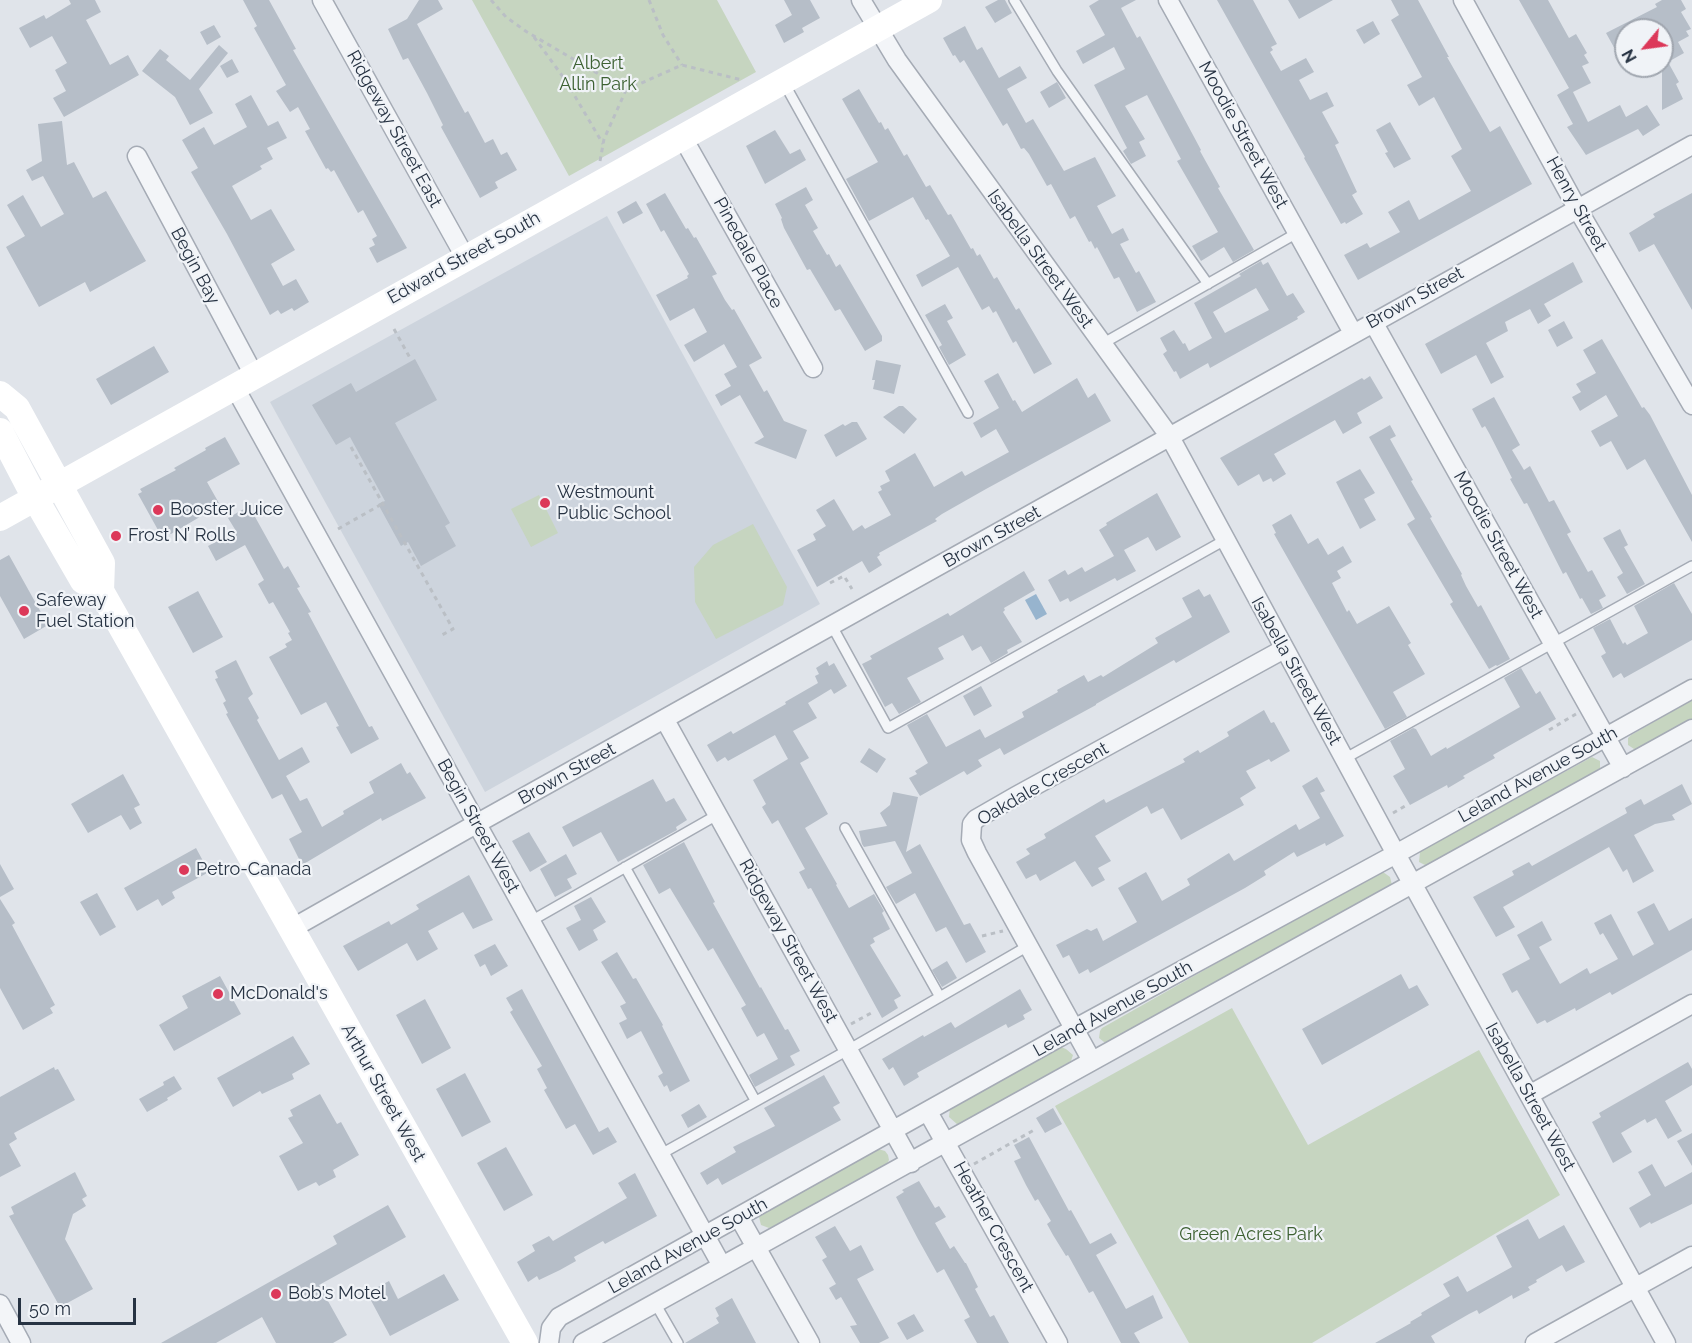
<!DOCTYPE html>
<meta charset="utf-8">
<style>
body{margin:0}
#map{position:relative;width:1692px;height:1343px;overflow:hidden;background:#e0e4ea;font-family:Raleway,sans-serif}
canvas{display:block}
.north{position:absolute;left:1614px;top:18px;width:60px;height:60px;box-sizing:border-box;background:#f0f3f7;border:2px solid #a0a6af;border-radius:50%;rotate:241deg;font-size:16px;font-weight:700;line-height:24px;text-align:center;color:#273343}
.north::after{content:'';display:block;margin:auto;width:21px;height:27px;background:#dc3859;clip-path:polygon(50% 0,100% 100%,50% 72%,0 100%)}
.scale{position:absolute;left:18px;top:1298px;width:118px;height:27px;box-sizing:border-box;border:3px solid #273343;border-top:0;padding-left:8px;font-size:18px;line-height:21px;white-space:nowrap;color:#273343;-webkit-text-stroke:4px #f0f3f7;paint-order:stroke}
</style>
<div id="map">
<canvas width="1692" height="1343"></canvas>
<div class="north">N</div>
<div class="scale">50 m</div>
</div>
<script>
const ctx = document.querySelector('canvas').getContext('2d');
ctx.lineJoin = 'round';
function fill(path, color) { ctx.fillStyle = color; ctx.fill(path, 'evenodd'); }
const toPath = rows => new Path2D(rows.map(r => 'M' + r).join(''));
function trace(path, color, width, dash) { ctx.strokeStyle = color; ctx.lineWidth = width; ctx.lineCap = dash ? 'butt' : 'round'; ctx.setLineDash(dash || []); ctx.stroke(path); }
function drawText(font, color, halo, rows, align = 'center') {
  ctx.font = font + ' Raleway,sans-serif'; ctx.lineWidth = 4.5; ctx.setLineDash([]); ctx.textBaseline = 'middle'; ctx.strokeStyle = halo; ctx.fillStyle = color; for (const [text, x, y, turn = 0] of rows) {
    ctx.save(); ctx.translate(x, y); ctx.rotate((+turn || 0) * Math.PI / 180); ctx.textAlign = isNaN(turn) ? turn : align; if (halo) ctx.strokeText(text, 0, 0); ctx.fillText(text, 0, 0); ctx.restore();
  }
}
fill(toPath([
 [607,216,820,604,485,792,270,402]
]), '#cdd4dd');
fill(toPath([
 [472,0,717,0,756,72,569,176],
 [539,495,558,533,531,547,511,509],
 [753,524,787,587,783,605,716,639,695,602,694,567,713,545],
 [1692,700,1692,719,1639,748,1634,749,1628,745,1628,738,1631,735],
 [1592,757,1600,761,1600,770,1427,866,1419,862,1420,852,1424,849],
 [1383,872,1390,877,1392,885,1110,1042,1104,1042,1099,1038,1100,1031,1102,1028,1376,873],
 [1232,1008,1308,1145,1479,1050,1560,1195,1312,1343,1189,1343,1055,1106],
 [1061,1047,1066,1049,1073,1055,1071,1061,968,1120,958,1125,949,1117,950,1108],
 [878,1149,885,1151,888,1155,889,1160,887,1164,774,1226,769,1228,761,1225,759,1217,763,1212]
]), '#c6d5c0');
fill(toPath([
 [1036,594,1047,614,1036,620,1025,600]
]), '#97b4ce');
fill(toPath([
 [69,0,95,0,101,12,86,20,110,65,128,55,139,75,64,117,53,98,66,91,55,70,67,63,52,36,30,48,19,28,44,15,46,19,71,4],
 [243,0,269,0,296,49,293,50,407,248,377,263,369,248,375,245,372,239,377,236,363,210,358,213,334,170,331,172,328,168,326,169,305,131,310,129,298,107,290,112,276,91,286,85,254,28,257,26],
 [419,0,438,0,443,9,417,24,465,113,468,111,485,143,493,139,501,155,507,152,517,170,495,182,498,188,480,198,441,127,443,125,427,93,408,58,403,60,388,29,407,19],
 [784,0,810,0,820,18,802,28,804,32,784,43,775,25,792,15],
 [998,0,1005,0,1012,13,995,23,985,7],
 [1099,0,1136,0,1121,8,1137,38,1140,36,1201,150,1200,151,1220,187,1218,188,1254,250,1233,262,1224,247,1201,261,1192,246,1218,232,1177,161,1181,159,1147,95,1125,106,1145,139,1139,142,1146,156,1131,164,1123,151,1127,148,1094,85,1125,69,1114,47,1083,64,1076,51,1105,35,1089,6],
 [1217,0,1253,0,1277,44,1271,47,1273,50,1270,52,1281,71,1306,58,1314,72,1299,80,1310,100,1327,92,1334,106,1322,112,1339,143,1335,145,1357,192,1352,195,1363,214,1346,224,1345,222,1341,224,1304,158,1305,157],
 [1288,0,1333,0,1299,19],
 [1391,0,1418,0,1449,57,1447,57,1490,132,1500,126,1532,184,1358,280,1344,255,1367,243,1370,248,1400,232,1388,212,1409,200,1419,220,1471,191,1451,156,1462,149,1434,97,1419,106,1407,85,1422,77,1391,20,1399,15],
 [1519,0,1548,0,1569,38,1576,34,1587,53,1584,55,1589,63,1582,66,1591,83,1573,92,1588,122,1620,105,1626,117,1647,105,1660,125,1643,136,1638,129,1586,155,1567,127,1573,124,1557,95,1569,88],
 [1662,0,1681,0,1686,9,1681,12,1691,29,1686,31,1689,36,1678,42,1684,53,1668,62,1679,82,1676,84,1683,99,1662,110,1662,30,1626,30,1626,69,1606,33,1657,7,1655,4],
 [1373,21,1380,34,1364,44,1356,30],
 [214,25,221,37,207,45,200,32],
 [965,26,977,50,982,47,999,78,1020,66,1027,78,1007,89,1026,123,1033,119,1064,171,1095,157,1116,196,1097,206,1112,234,1123,228,1129,240,1120,244,1136,273,1139,271,1156,302,1137,312,1119,277,1114,279,1097,247,1095,249,1091,241,1089,242,1075,216,1070,219,1051,184,1047,186,1029,154,1024,148,1021,149,1007,123,1003,126,964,60,960,63,955,55,953,56,943,38],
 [219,45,228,53,199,89,213,113,190,125,175,97,142,71,160,49,169,56,166,60,190,80],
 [232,59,239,72,227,78,220,66],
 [1057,82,1066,98,1049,108,1040,92],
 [859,89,879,123,881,122,885,130,888,128,904,156,907,154,926,187,930,185,948,215,951,214,971,249,973,248,977,256,980,254,994,279,997,277,1016,310,1019,308,1052,364,1034,374,1016,341,1013,343,996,311,993,313,989,306,982,310,958,267,922,287,916,275,950,256,928,219,926,220,913,197,869,221,846,179,878,162,842,99],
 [251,95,268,126,278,121,287,138,267,148,273,159,260,166,262,169,232,186,251,220,271,209,295,250,271,264,283,286,296,279,309,302,294,311,292,308,281,314,278,310,270,315,227,234,191,172,198,168,182,140,204,127,214,145,247,127,235,104],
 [62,121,67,165,74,162,93,198,106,191,146,261,90,292,85,282,39,307,6,247,25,236,7,205,23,195,41,227,64,214,43,176,32,181,26,170,42,161,38,124],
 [1390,122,1411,159,1394,168,1385,153,1388,152,1376,130],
 [775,130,790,154,800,149,806,160,765,184,746,146],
 [806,187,813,200,805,205,818,228,813,231,827,255,829,254,836,267,840,264,882,336,882,341,865,351,840,309,835,311,810,269,807,270,784,228,781,219,782,218,775,204],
 [665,193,686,229,688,228,694,238,696,237,717,274,712,276,725,300,732,310,734,309,762,358,749,365,764,392,767,390,784,421,807,430,796,459,754,443,764,437,740,395,721,406,715,395,731,386,724,374,737,367,724,344,694,362,684,345,707,332,694,308,670,321,656,295,688,278,687,276,689,274,664,230,661,232,646,204],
 [1692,193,1692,310,1654,244,1639,252,1629,233,1655,217,1653,214],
 [636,201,643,213,623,224,617,212],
 [1261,261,1263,265,1268,262,1287,296,1293,293,1305,312,1297,317,1298,319,1210,368,1208,363,1180,379,1176,371,1174,372,1163,354,1167,351,1160,338,1174,330,1183,344,1185,343,1189,351,1212,338,1194,303,1241,276,1239,274],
 [1256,288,1269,310,1225,333,1213,312],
 [1573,262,1583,282,1544,304,1551,316,1538,324,1530,309,1505,322,1508,331,1486,343,1504,377,1491,384,1476,355,1441,374,1425,344],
 [945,304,953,318,947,321,966,355,949,365,939,347,942,345,925,315],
 [1564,321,1573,338,1557,347,1548,330],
 [1602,339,1642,408,1644,407,1650,415,1692,495,1692,542,1645,459,1627,470,1611,441,1600,447,1591,431,1618,416,1606,395,1580,411,1572,397,1581,392,1576,384,1596,373,1583,350],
 [154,346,169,372,111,405,96,379],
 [415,359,437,400,395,423,450,523,445,526,456,546,421,566,408,542,401,546,378,504,385,501,350,437,336,445,312,405,351,383,356,392],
 [876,360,901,365,894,394,873,389,875,380,872,380],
 [998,373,1013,401,1015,400,1022,412,1077,378,1088,398,1095,393,1111,421,986,489,942,514,935,519,937,521,879,553,880,555,877,557,882,565,869,573,862,561,817,587,797,550,816,540,813,534,826,526,816,510,834,499,853,531,862,525,865,529,891,515,878,492,882,490,880,486,890,481,885,471,915,453,934,487,962,471,965,476,1009,452,996,429,981,438,973,423,999,408,984,381],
 [1370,376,1383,398,1357,413,1362,423,1343,434,1335,420,1274,454,1286,474,1273,482,1271,478,1263,482,1259,474,1238,486,1220,458,1362,378,1364,380],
 [1494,397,1520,445,1512,450,1524,470,1530,466,1549,502,1554,500,1571,532,1567,534,1588,572,1592,570,1606,596,1599,600,1603,608,1591,614,1582,598,1580,599,1566,572,1563,574,1527,503,1524,504,1510,479,1512,478,1489,433,1485,426,1482,428,1472,409],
 [899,406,903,406,917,419,904,434,883,417],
 [852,422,857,422,867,439,836,457,824,435,843,424,845,426],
 [1390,425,1396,436,1390,439,1413,480,1411,481,1432,517,1430,518,1462,574,1461,575,1466,586,1478,607,1481,605,1510,659,1497,666,1496,665,1489,669,1450,604,1453,602,1407,524,1415,519,1369,437],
 [225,437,240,464,207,482,220,505,171,534,158,530,138,494,142,492,140,489,176,470,174,468,206,450,205,448],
 [1360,469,1375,493,1364,499,1376,520,1360,529,1336,482],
 [1157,493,1181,537,1156,551,1148,537,1124,550,1136,571,1117,581,1115,578,1070,602,1068,598,1060,602,1048,580,1065,570,1068,575,1082,567,1085,572,1114,556,1099,530,1107,525,1106,523],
 [249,506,284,569,288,566,300,587,297,588,311,612,308,613,369,727,372,726,379,739,351,754,336,727,339,726,326,702,301,715,269,657,287,647,285,644,292,640,288,633,290,632,273,602,269,604,258,584,264,580,245,545,216,561,208,546,236,531,228,518],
 [1291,514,1308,544,1318,538,1328,555,1343,546,1352,562,1337,571,1341,578,1332,583,1347,612,1349,610,1357,624,1389,606,1411,643,1408,645,1425,674,1393,692,1407,717,1385,729,1274,534,1276,533,1272,525],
 [1620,529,1628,545,1624,547,1645,584,1627,594,1617,577,1623,573,1603,538],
 [9,555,48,625,24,639,0,596,0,560],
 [1024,571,1035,590,1004,608,1005,610,1003,612,1022,642,1007,650,1008,653,991,663,981,646,972,651,963,635,938,648,944,659,907,678,921,702,899,714,892,703,885,707,862,664,872,659,870,656,948,613,950,616],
 [1674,583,1692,614,1692,640,1624,678,1621,673,1613,678,1601,656,1606,653,1593,628,1610,619,1623,644,1625,642,1627,645,1648,633,1634,606],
 [1199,589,1204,597,1210,594,1230,632,1176,663,1174,660,1096,704,1096,705,1004,755,1000,748,978,760,982,766,967,775,964,771,920,796,909,778,917,774,915,771,928,763,907,725,927,714,946,747,980,729,985,738,1024,717,1022,712,1058,692,1057,690,1084,675,1088,682,1101,675,1103,677,1158,643,1155,638,1192,617,1182,598],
 [198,591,223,637,193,653,168,607],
 [236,660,253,694,248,698,259,718,257,720,279,760,302,747,310,762,286,776,300,801,307,798,322,827,344,814,343,811,374,793,369,782,401,763,407,774,410,772,426,798,382,821,381,818,302,865,289,839,302,832,282,794,272,799,226,714,228,713,223,703,226,701,215,679,218,678,215,671],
 [827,661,829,666,834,663,847,686,834,694,831,689,808,703,817,718,793,731,809,758,800,763,828,814,805,828,837,884,836,885,849,908,874,894,884,911,882,913,890,929,873,938,875,942,870,945,901,996,894,1000,898,1008,882,1018,811,888,808,889,799,872,805,869,778,820,772,824,762,807,766,804,753,780,788,759,775,735,728,761,725,757,717,762,707,745,731,731,733,734,786,704,785,702,818,683,815,676,819,674,816,668],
 [1521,668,1536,694,1540,691,1556,719,1493,755,1495,758,1463,776,1465,778,1448,788,1447,785,1410,805,1393,776,1405,769,1390,741,1413,728,1416,729,1431,756,1446,747,1447,749,1520,707,1504,678],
 [981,686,992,706,974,716,963,696],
 [1264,710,1271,723,1274,722,1290,751,1271,762,1269,759,1246,771,1256,788,1240,798,1244,805,1181,840,1163,808,1151,814,1147,806,1095,836,1111,861,1098,868,1105,880,1092,887,1075,861,1040,881,1036,874,1026,879,1016,862,1030,854,1026,849,1046,838,1044,834,1104,799,1106,803,1185,762,1183,759,1198,750,1200,753,1229,736,1227,732],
 [869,748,886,759,877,773,860,762],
 [123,774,140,805,134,808,142,823,130,830,121,815,88,833,71,804],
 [1317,777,1325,791,1320,793,1344,836,1326,846,1325,843,1297,857,1294,852,1264,871,1266,875,1245,888,1090,973,1088,969,1079,974,1069,955,1063,958,1056,945,1087,929,1091,931,1097,928,1103,941,1137,922,1118,888,1146,872,1162,901,1190,885,1187,879,1229,853,1234,861,1296,824,1299,830,1320,818,1302,786],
 [653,779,666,802,674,798,687,820,676,827,677,830,618,862,601,832,573,847,562,827],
 [1682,784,1692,804,1672,815,1675,820,1655,824,1634,835,1654,871,1633,883,1627,869,1623,872,1609,847,1503,907,1515,927,1496,937,1473,897,1514,875,1512,871,1529,862,1532,866,1627,813,1625,808,1641,799,1644,805],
 [893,792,918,797,906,852,920,844,964,925,970,923,986,952,966,963,946,927,936,932,915,893,896,904,886,887,912,873,895,841,864,847,862,844,859,831,887,826,880,813,890,805],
 [529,832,547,862,530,872,512,841],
 [684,842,715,902,713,903,760,988,761,987,785,1030,788,1029,800,1051,790,1056,795,1065,755,1087,749,1075,778,1059,764,1033,757,1037,741,1008,746,1005,713,948,708,951,670,888,659,894,643,865],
 [196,848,209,872,172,892,175,898,162,906,158,899,137,911,124,888],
 [566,854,577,874,567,879,572,888,555,897,540,869],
 [0,864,14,889,0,897],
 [469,875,493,920,473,929,463,912,428,931,438,949,417,961,407,943,358,971,343,946,389,921,391,925,419,909,416,905],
 [97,893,116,927,100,936,80,902],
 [591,897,606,922,593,930,598,940,579,951,566,928,581,920,574,906],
 [0,899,15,923,12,925,55,1005,50,1008,53,1013,23,1030,0,988],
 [1654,903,1669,931,1692,918,1692,950,1612,995,1610,992,1576,1011,1575,1008,1547,1023,1545,1020,1537,1024,1517,990,1512,993,1502,974,1530,959,1517,935,1542,921,1552,940,1539,947,1560,984,1587,968,1590,974,1618,959,1603,933,1600,935,1594,923,1611,914,1633,956,1654,944,1637,912],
 [495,944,508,966,491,976,485,964,480,967,474,955],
 [617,952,633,979,636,978,663,1025,662,1026,690,1081,670,1092,667,1085,664,1087,658,1076,663,1073,641,1031,627,1039,619,1023,627,1019,620,1006,626,1003,601,962],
 [947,961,957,978,942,987,932,970],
 [1401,974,1409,989,1417,985,1429,1005,1322,1065,1302,1029],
 [220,976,241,1014,174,1051,159,1025,188,1008,182,996],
 [522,989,599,1132,608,1127,617,1142,593,1155,575,1124,566,1129,544,1090,547,1088,537,1069,542,1066,510,1012,513,1010,506,998],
 [1020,989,1032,1010,1023,1015,1025,1019,1008,1028,1006,1024,971,1043,917,1073,919,1077,904,1086,893,1067,889,1070,882,1059,923,1035,924,1037,951,1022,955,1028],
 [425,999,451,1048,422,1064,396,1015],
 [293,1036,310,1064,292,1074,294,1079,262,1094,260,1091,233,1107,217,1078],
 [1688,1062,1692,1069,1692,1085,1665,1101,1682,1131,1668,1139,1656,1118,1647,1123,1645,1119,1621,1133,1632,1152,1613,1163,1592,1122,1601,1117,1599,1113],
 [54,1067,55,1070,58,1069,75,1100,14,1133,17,1139,9,1144,21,1166,0,1177,0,1097],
 [465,1073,491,1122,462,1137,436,1089],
 [824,1075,840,1103,833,1107,841,1120,722,1185,718,1178,707,1185,700,1173,736,1152,733,1147,775,1126,764,1108],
 [174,1076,182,1089,167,1098,168,1100,147,1112,139,1099,164,1085,163,1082],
 [320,1094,337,1124,341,1122,359,1155,333,1170,336,1177,319,1186,316,1182,298,1191,279,1156,303,1143,288,1118,293,1116,290,1110],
 [699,1104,707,1117,688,1128,681,1115],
 [1053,1108,1062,1124,1045,1133,1036,1118],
 [1692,1133,1692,1166,1677,1141],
 [1029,1137,1069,1211,1071,1210,1090,1244,1111,1233,1117,1243,1096,1255,1126,1309,1153,1295,1163,1318,1134,1333,1140,1343,1121,1343,1093,1291,1089,1293,1068,1255,1066,1256,1053,1235,1047,1224,1051,1221,1038,1199,1035,1201,1026,1185,1014,1161,1021,1158,1014,1145],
 [506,1147,533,1195,504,1211,477,1163],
 [1652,1164,1665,1187,1692,1172,1692,1204,1651,1224,1650,1222,1640,1228,1629,1208,1651,1195,1638,1172],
 [75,1172,87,1196,82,1199,86,1206,73,1214,65,1239,93,1289,60,1307,9,1216,14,1214,11,1207],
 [635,1173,657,1216,605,1244,603,1241,574,1257,576,1261,560,1270,539,1280,537,1276,528,1282,517,1262,535,1251,532,1245,549,1236,553,1241,627,1198,618,1183],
 [919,1181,935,1208,939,1206,946,1217,935,1223,950,1249,954,1246,965,1263,966,1263,978,1287,975,1289,990,1317,994,1315,1009,1343,977,1343,964,1320,970,1317,944,1269,937,1273,918,1239,896,1197,904,1192,902,1190],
 [388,1205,406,1237,319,1285,347,1335,333,1343,276,1343,262,1317,216,1343,161,1343,337,1244,333,1236],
 [1528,1219,1539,1239,1564,1225,1585,1262,1566,1272,1562,1265,1536,1280,1537,1282,1528,1287,1530,1290,1513,1299,1512,1295,1479,1314,1477,1310,1469,1314,1431,1336,1435,1343,1375,1343,1411,1323,1410,1322,1422,1315,1421,1313,1450,1296,1443,1284,1458,1276,1467,1292,1512,1267,1496,1236],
 [835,1226,850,1251,861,1245,874,1270,857,1279,889,1338,879,1343,860,1343,850,1326,857,1325,841,1297,836,1300,829,1288,836,1284,822,1260,827,1257,815,1237],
 [444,1274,459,1300,390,1336,367,1293,389,1281,398,1299],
 [732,1298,756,1343,685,1343,719,1323,716,1318,719,1316,715,1308],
 [914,1314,924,1331,907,1340,897,1323]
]), '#b6bec8');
const lane = toPath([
 [1014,0,1057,71,1208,284],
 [784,83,968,413],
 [1102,344,1297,233],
 [832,626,888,728,1225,540],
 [1344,759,1692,566],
 [845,828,940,997],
 [625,867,755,1100],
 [531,921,717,815],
 [661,1154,848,1050,1028,946],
 [655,1303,678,1343]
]);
const street = toPath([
 [322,0,465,257],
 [861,0,897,60,1170,437,1396,854,1666,1343],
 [1168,0,1353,333],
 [1463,0,1577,208,1692,405],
 [683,138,813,368],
 [137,156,254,375],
 [1373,322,1623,768],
 [234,386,722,1266],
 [665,720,911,1163],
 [291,929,476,824,1692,145],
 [1092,1061,977,853,971,840,972,824,976,819,1016,796,1284,649],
 [1529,1095,1692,1004],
 [928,1112,1058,1343],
 [739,1217,810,1343],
 [0,1304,21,1343],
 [549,1343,551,1328,559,1317,1074,1029,1396,854,1692,689],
 [583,1343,1692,729],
 [1535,1343,1692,1256]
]);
trace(lane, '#a5abb5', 12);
trace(street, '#a5abb5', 21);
trace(toPath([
 [491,0,506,17,527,32,626,90,682,65,742,80],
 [649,0,663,35,682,65],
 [534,37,566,81,603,144],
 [600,161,604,139,626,90],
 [394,329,410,358],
 [351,447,453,629,442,635],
 [338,529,382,504],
 [830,583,844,576,852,589],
 [1549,730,1576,714],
 [1393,813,1405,806],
 [982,936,1003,931],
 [851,1024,873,1012],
 [974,1164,1034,1130]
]), '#babfc5', 3, [4.5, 4.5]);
trace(lane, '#f3f5f8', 9);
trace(street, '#f3f5f8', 18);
trace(toPath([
 [0,394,17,408,102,563,101,591],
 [0,431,35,498,83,581,101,591,525,1343],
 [0,518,929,0]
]), '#fff', 26);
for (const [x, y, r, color] of [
 [545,503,6,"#dc3859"],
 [158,510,6,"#dc3859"],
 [116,536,6,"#dc3859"],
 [24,611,6,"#dc3859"],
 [184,870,6,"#dc3859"],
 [218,994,6,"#dc3859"],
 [276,1294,6,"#dc3859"]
]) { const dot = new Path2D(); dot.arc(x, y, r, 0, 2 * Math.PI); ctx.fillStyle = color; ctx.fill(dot); trace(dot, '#f0f3f7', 2); }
drawText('18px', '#3d6132', '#f0f3f7', [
 ["Albert",598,64],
 ["Allin Park",598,85],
 ["Green Acres Park",1251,1235]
]);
drawText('18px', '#273343', '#f0f3f7', [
 ["Ridgeway Street East",394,129,61],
 ["Moodie Street West",1243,135,61],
 ["Henry Street",1576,204,61],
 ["Pinedale Place",748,253,61],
 ["Edward Street South",464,258,-29],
 ["Isabella Street West",1040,259,54],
 ["Begin Bay",195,266,62],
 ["Brown Street",1415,298,-29],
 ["Brown Street",992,537,-29],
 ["Moodie Street West",1498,545,61],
 ["Isabella Street West",1296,671,61],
 ["Brown Street",567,774,-29],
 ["Leland Avenue South",1538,775,-29],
 ["Oakdale Crescent",1043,784,-30],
 ["Begin Street West",478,826,61],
 ["Ridgeway Street West",788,941,61],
 ["Leland Avenue South",1113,1009,-29],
 ["Arthur Street West",383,1093,61],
 ["Isabella Street West",1530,1097,61],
 ["Heather Crescent",993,1227,61],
 ["Leland Avenue South",688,1246,-29]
]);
drawText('18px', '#273343', '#f0f3f7', [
 ["Westmount",557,493],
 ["Public School",557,514],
 ["Booster Juice",170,510],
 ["Frost N’ Rolls",128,536],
 ["Safeway",36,601],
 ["Fuel Station",36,622],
 ["Petro-Canada",196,870],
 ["McDonald's",230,994],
 ["Bob's Motel",288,1294]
], 'left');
</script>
